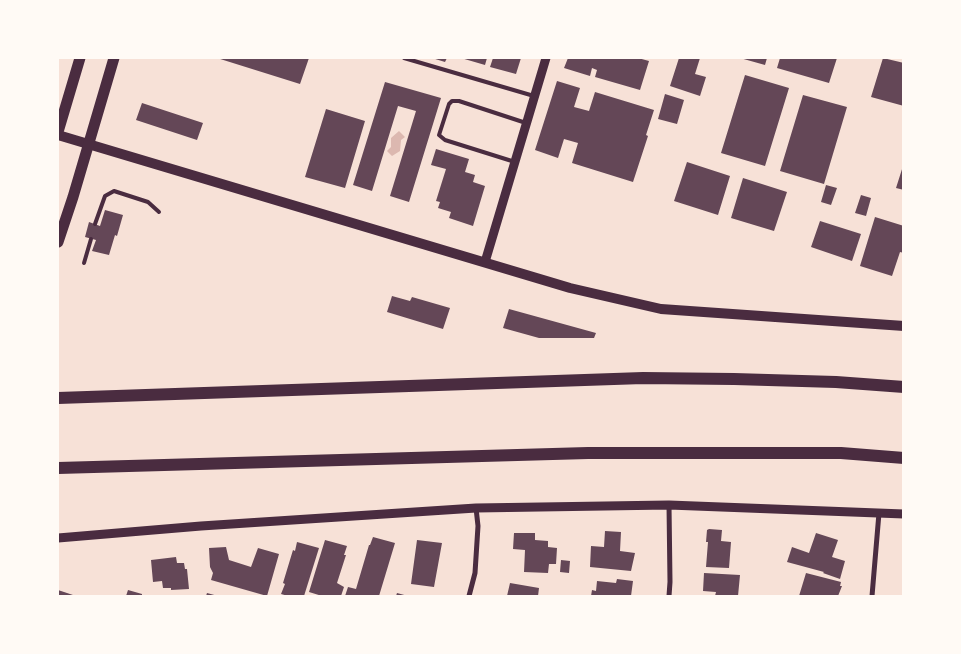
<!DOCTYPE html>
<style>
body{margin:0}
#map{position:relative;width:961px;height:654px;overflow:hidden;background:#f7e1d7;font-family:Signika,sans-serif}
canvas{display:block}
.frame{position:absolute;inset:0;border:59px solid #fffaf5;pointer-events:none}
</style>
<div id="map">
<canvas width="961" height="654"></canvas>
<div class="frame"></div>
</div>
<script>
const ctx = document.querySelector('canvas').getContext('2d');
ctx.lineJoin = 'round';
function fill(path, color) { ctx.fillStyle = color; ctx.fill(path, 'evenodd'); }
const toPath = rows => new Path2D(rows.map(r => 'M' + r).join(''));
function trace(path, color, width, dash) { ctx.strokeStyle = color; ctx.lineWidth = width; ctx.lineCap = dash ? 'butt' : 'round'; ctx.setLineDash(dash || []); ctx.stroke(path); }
fill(toPath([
 [399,131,405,137,401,140,400,151,392,156,387,151,391,147,391,138]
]), '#dcb8b0');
fill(toPath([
 [217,58,309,58,300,84],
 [432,58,447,58,445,62],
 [461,58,487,58,485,65],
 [493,58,521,58,516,74,490,67],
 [568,58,638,58,649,61,640,90,595,77,597,70,592,68,590,76,564,68],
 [679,58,700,58,695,74,706,77,700,96,670,86],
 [740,58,767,58,765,65],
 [780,58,837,58,829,83,777,68],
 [883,58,904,63,904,106,871,97],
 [745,75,789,88,765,166,721,153],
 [557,81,580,88,574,107,589,111,595,92,654,110,646,135,648,136,633,182,572,163,578,143,564,139,558,158,535,150],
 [385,82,441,98,409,202,390,196,416,111,398,106,372,191,353,185],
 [665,94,684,100,677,124,658,119],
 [803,95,847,107,824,184,780,171],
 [142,103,203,123,197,140,136,120],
 [326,109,365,121,345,188,305,177],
 [436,149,469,159,465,172,475,175,473,182,485,186,473,226,449,218,451,212,438,208,440,202,436,201,446,169,431,165],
 [687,162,730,176,718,215,674,201],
 [903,166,904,166,904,190,896,188],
 [743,178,787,192,774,231,731,218],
 [826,185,837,188,831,205,821,202],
 [861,195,871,198,866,216,855,213],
 [105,210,123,215,117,236,115,235,109,255,92,251,96,240,85,237,89,222,100,226],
 [875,217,904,226,904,253,900,252,892,276,860,266],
 [820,221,861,234,852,261,811,247],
 [392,296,410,301,412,297,450,308,443,329,387,312],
 [509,309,596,333,594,338,539,338,503,328],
 [709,529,722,530,721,541,731,542,729,568,706,567,708,542,706,542,707,530],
 [605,531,621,532,620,551,635,553,631,571,590,567,591,546,604,547],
 [514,533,535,533,535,540,548,541,548,547,557,548,556,564,549,564,548,573,524,572,525,550,513,549],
 [816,533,838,540,832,557,845,561,840,579,823,573,824,572,787,562,792,547,809,553],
 [373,537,395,543,379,596,345,596,348,587,356,589,369,545,370,545],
 [325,540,347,546,344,555,346,555,337,583,344,587,341,596,322,596,309,592],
 [417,540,442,543,434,587,411,584],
 [297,542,319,548,304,596,288,596,281,594,285,584,283,583,293,550,295,551],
 [226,547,229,560,251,567,258,548,279,554,267,596,211,580,213,573,210,567,209,548],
 [176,557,177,563,184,563,185,569,187,569,189,589,171,590,171,588,163,588,162,581,153,582,151,560],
 [561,560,570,561,569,573,560,572],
 [704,573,740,575,738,596,715,596,716,592,703,591],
 [806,573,841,582,840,586,842,586,838,596,823,595,822,596,799,596],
 [617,579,633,581,631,596,591,596,592,590,596,591,597,581,616,583],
 [510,583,539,588,538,596,507,596],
 [58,590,76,596,58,596],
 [128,590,142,594,142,596,126,596],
 [207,593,218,596,206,596],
 [397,593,408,596,396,596]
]), '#644757');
trace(toPath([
 [404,58,534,96],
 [515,162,445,140,439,135,449,104,452,101,459,101,526,123],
 [95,224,105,196,114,191,148,202,159,212],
 [84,263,91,239]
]), '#4a2c40', 4);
trace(toPath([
 [469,596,475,573,478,526,476,508],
 [669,596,670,582,669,505],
 [872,596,879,513]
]), '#4a2c40', 5);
trace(toPath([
 [485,262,546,58],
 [58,538,201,526,476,508,669,505,904,514]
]), '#4a2c40', 9);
trace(toPath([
 [58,135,570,288,661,309,904,326]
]), '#4a2c40', 10);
trace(toPath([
 [58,132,80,58],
 [58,242,73,197,114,58]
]), '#4a2c40', 11);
trace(toPath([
 [58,398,643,378,734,379,836,382,904,387],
 [58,468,588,453,841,453,904,458]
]), '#4a2c40', 12);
</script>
